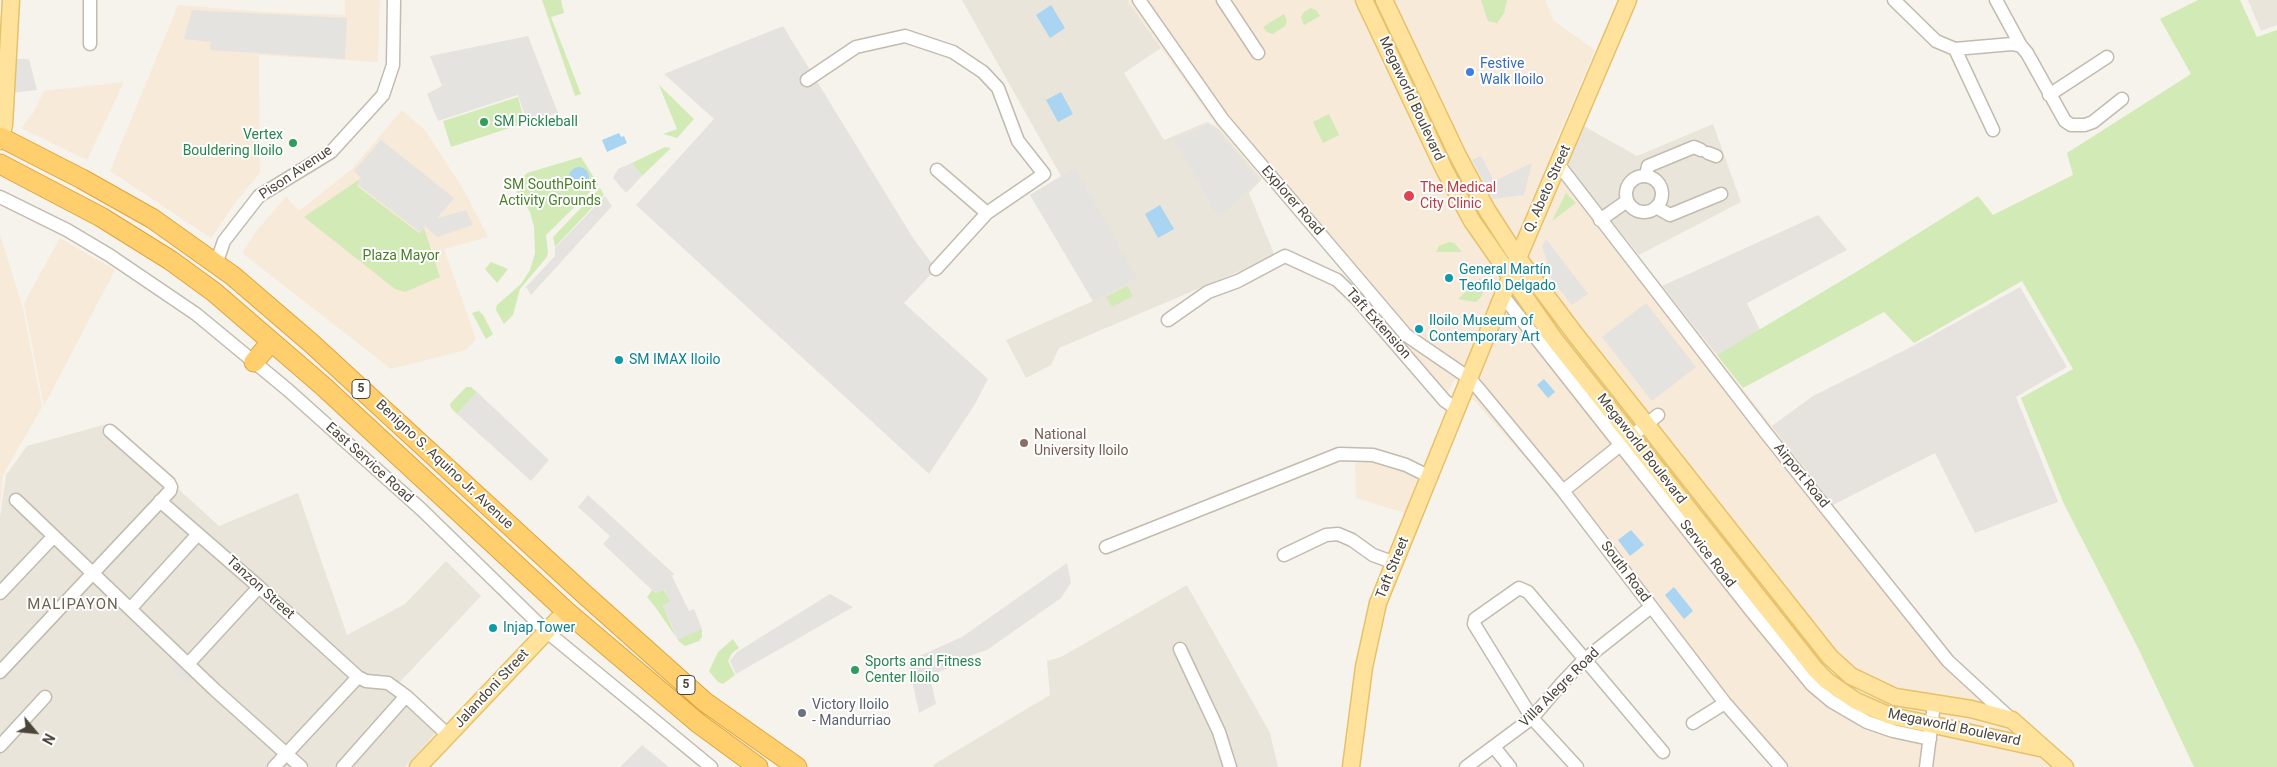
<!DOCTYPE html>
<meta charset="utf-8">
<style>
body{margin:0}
#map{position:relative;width:2277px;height:767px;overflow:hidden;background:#f6f3ec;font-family:Roboto,sans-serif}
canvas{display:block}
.north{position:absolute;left:10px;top:707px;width:50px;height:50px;-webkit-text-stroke:4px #fff;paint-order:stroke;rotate:118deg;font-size:14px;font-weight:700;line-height:20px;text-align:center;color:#4b4439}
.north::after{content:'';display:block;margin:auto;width:18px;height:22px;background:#4b4439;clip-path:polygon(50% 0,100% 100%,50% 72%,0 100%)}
</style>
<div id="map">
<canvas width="2277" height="767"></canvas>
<div class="north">N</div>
</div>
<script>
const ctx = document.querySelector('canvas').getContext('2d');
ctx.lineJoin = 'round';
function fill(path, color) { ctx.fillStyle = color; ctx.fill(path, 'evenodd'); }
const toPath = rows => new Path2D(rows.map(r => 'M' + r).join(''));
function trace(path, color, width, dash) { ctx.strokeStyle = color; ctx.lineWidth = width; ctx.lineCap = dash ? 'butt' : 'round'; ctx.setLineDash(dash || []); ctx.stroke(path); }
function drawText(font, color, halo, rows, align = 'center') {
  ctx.font = font + ' Roboto,sans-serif'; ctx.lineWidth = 4; ctx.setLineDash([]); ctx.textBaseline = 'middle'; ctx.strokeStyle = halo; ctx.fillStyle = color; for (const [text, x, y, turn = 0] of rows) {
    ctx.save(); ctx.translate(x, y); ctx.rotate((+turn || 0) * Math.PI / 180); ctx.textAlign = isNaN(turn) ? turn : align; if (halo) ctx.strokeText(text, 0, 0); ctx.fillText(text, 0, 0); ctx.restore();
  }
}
fill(toPath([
 [962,0,1127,0,1161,48,1124,73,1164,140,1207,122,1218,128,1262,179,1249,193,1275,256,1059,348,1051,365,1026,378,1006,340,1093,301,1030,195,1061,176],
 [2248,0,2277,0,2277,25,2261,31],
 [1713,124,1741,202,1639,255,1571,170,1567,159,1582,125,1637,156],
 [107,424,219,526,298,493,347,635,405,604,446,561,481,596,399,683,442,726,405,767,0,767,0,517,6,475,27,446],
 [1187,585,1270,733,1278,767,934,767,933,765,1050,695,1047,661,1061,657]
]), '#eae5da');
fill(toPath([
 [345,0,380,0,378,62,259,55,260,173,237,200,211,238,110,171,178,5,264,12,345,15],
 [1127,0,1545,0,1554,21,1595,50,1553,148,1772,426,1813,396,1840,431,1802,466,1965,670,2051,767,1771,767,1542,477,1455,379,1446,395,1344,271,1218,128],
 [124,82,87,160,21,128,33,113,44,91],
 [402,110,425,130,465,192,488,237,444,249,476,339,466,350,391,369,242,253,257,230,286,197,299,211,350,171],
 [0,234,23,309,42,407,3,475,0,509],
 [60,238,115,270,44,406,24,303],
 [1355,459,1374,460,1419,475,1405,513,1356,498]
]), '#f7ead8');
fill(toPath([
 [1818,215,1847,250,1747,303,1760,330,1717,355,1662,286],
 [2020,287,2067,367,2016,397,2058,502,1975,533,1935,453,1833,505,1772,426,1813,396,1915,345]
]), '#e6e2dd');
fill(toPath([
 [542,0,561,0,564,13,551,17,581,94,575,96],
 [1481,0,1507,0,1504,13,1497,23,1488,21],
 [2198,0,2240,0,2257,37,2277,30,2277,767,2194,767,2139,650,2064,504,2021,398,2073,369,2022,281,1914,343,1884,312,1743,388,1717,355,1861,269,1978,196,1993,215,2073,175,2067,153,2191,74,2160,19],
 [1311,8,1316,10,1320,16,1304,25,1301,17,1304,12],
 [1284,14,1287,21,1285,26,1273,34,1267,32,1263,27],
 [659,85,694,119,677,138,663,134,677,129],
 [518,97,525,123,451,147,443,121],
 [1329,114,1339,135,1323,143,1313,122],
 [665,147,671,148,642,176,632,163],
 [581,157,598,184,546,235,548,253,546,258,520,289,513,315,504,324,496,310,497,305,521,284,530,270,535,253,534,227,530,212,517,192,517,184,527,173],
 [360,179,357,186,419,233,424,228,440,277,405,292,395,289,304,217],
 [600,188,604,195,555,247,553,237],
 [1566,193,1576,203,1552,221],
 [1449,242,1454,243,1462,252,1436,252,1439,246],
 [491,262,508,269,497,283,485,269],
 [1480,278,1484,289,1482,296,1476,302,1458,299],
 [1127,286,1133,296,1112,307,1106,297],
 [479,311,483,315,493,334,486,339,472,313],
 [466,387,471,387,477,392,457,414,451,408,450,404],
 [663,589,671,601,663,606,677,639,702,629,702,637,699,641,685,646,681,643,678,640,656,608,647,597,652,590,656,593],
 [733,639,739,648,732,653,728,661,735,675,723,684,718,682,709,671,718,652]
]), '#d2eab5');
fill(toPath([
 [192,10,347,18,345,59,210,50,211,42,184,39],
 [783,26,913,238,936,269,904,303,988,379,975,404,929,474,636,205,714,119,664,74],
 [528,36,558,113,527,122,518,95,438,121,427,94,442,86,430,56],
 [11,59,29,59,37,90,11,93],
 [1207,125,1217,131,1259,180,1218,217,1174,139],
 [381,140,454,198,437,218,466,210,473,225,437,237,425,226,420,232,358,185,361,178,354,171],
 [1481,156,1494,181,1532,163,1524,195,1493,199,1472,160],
 [632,163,642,176,626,193,613,178,618,169],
 [1075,168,1137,278,1093,301,1030,195],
 [605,196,612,206,531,295,526,287,555,256,555,248],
 [1546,239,1588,294,1572,305,1543,268,1548,263,1542,247],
 [1646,303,1696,367,1652,401,1602,337],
 [477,392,549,460,531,481,457,414],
 [588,495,674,574,672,576,689,611,694,609,702,629,678,640,663,606,670,601,664,589,656,593,652,590,603,544,610,536,578,507],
 [1067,563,1071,583,1061,598,987,650,961,659,957,664,930,676,936,704,919,713,908,661,962,637],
 [830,594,853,607,736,674,730,661,737,652],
 [186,652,202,668,187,683,171,667],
 [642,745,669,767,620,767]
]), '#e5e3e0');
fill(toPath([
 [1051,5,1065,28,1050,38,1036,15],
 [1061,92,1073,114,1058,122,1046,100],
 [619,133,621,137,624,136,627,143,607,152,602,140],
 '569 177a10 10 0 1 1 20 0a10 10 0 1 1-20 0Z',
 [1160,205,1174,229,1158,238,1145,214],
 [1544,379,1555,392,1548,398,1537,385],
 [1631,530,1644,545,1630,556,1618,540],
 [1674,587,1693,611,1684,619,1665,595]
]), '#a9d4f2');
const minor = toPath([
 [1139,0,1223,120,1406,335,1469,378,1478,388,1563,491,1725,703,1781,767],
 [1223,0,1258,53],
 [1894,0,1936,41,1955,49,2012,44,2021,46,2027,53,2065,121,2071,125,2085,125,2093,122,2122,99],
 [1996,0,2021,46],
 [90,44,90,0],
 [1955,49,1993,130],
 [807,80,856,47,905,36,953,52,983,72,998,88,1018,141,1044,174,987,213,936,269],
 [2049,95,2107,57],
 [1708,153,1716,156],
 [1559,165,1766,433,1948,661,2012,720],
 [937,170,987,213],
 [1646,176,1648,166,1694,147,1701,150],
 '1626 194a18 18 0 1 1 36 0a18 18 0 1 1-36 0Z',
 [0,197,67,230,109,255,196,314,288,390,422,510,546,631,711,767],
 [1656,207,1670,215,1721,194],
 [1600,220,1627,201],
 [216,264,224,241,259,196,331,152,383,95,393,65,394,0],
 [1503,296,1753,613,1812,685,1831,701,1867,722,1893,731,1930,739],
 [1168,320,1208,292,1238,281,1285,256,1337,280,1357,299,1445,401,1457,409],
 [1563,491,1658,415],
 [16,500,215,690,301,767],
 [160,501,259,587,358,677,366,681,388,683,406,696,448,735],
 [1106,547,1339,454,1373,455,1406,465,1430,477],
 [1284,555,1326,535,1338,534,1352,540,1373,555,1395,563],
 [0,593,54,536],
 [131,608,198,534],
 [1180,649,1219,732,1230,767],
 [189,663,259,587],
 [0,672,170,491,171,487,169,483,110,431],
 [1693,723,1725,703],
 [0,746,45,697],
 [1494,747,1510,767],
 [274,767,358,677],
 [343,767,406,696],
 [1466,767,1532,718,1562,683,1584,660,1651,607],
 [1577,767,1532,718,1474,624,1475,619,1519,588,1528,592,1663,752],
 [1926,767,1934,704]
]);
const major = toPath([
 [1364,0,1444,169,1472,221,1555,340,1815,669,1827,681,1856,701,1888,715,2040,748],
 [1384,0,1458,156,1487,210,1518,258,1575,334,1830,657,1851,676,1895,697,1971,709,2012,720,2065,767],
 [0,141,4,125,11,0],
 [418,767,566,611],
 [1351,767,1364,667,1378,603,1518,258,1628,0]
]);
const highway = toPath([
 [0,137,82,179,153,219,233,276,311,343,583,593,705,702,797,767],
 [0,164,101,217,170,260,214,292,323,386,566,611,698,723,758,767],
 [254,362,271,342]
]);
trace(minor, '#c2bbae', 15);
trace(major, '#e6c16a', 19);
trace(highway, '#e0a43c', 21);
trace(minor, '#fff', 12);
trace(major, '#ffe39c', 16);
trace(highway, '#ffcf6e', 19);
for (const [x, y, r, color] of [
 [1470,72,5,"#3f7fe0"],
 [484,122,5,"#2e9e5b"],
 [293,143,5,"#2e9e5b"],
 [1409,196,6,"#e0444e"],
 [1449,278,5,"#0f9aa8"],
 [1419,329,5,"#0f9aa8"],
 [619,360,5,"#0f9aa8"],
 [1024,443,5,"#8d6e63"],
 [493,628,5,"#0f9aa8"],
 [855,670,5,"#2e9e5b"],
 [802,713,5,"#6b7280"]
]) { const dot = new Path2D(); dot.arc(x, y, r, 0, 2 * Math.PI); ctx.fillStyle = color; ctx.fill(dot); trace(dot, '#fff', 2); }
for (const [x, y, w] of [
 [361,389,18],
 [686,685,18]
]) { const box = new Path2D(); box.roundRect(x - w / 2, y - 9.5, w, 19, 4); ctx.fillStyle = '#fff'; ctx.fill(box); trace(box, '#4b4439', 1); }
drawText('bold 12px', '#4b4439', null, [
 ["5",361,389],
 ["5",686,685]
]);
drawText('14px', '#366cbe', '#fff', [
 ["Festive",1480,64],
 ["Walk Iloilo",1480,80]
], 'left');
drawText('14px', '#4b4439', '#fff', [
 ["Megaworld Boulevard",1411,99,65],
 ["Pison Avenue",296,173,-34],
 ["Q. Abeto Street",1548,189,-66],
 ["Explorer Road",1292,201,49],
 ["Taft Extension",1378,324,48],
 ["Megaworld Boulevard",1641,449,52],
 ["East Service Road",369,463,42],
 ["Benigno S. Aquino Jr. Avenue",444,465,43],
 ["Airport Road",1801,476,51],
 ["Service Road",1707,554,52],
 ["Taft Street",1393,568,-68],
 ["South Road",1625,572,53],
 ["Tanzon Street",260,588,42],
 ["Villa Alegre Road",1560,688,-45],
 ["Jalandoni Street",492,689,-47],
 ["Megaworld Boulevard",1954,728,12]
]);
drawText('14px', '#27864d', '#fff', [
 ["SM Pickleball",494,122],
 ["Vertex",283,135,"right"],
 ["Bouldering Iloilo",283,151,"right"],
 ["Sports and Fitness",865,662],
 ["Center Iloilo",865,678]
], 'left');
drawText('14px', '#4a7f2a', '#fff', [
 ["SM SouthPoint",550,185],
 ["Activity Grounds",550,201],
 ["Plaza Mayor",401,256]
]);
drawText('14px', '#be3a42', '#fff', [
 ["The Medical",1420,188],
 ["City Clinic",1420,204]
], 'left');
drawText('14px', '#0d838f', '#fff', [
 ["General Martín",1459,270],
 ["Teofilo Delgado",1459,286],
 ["Iloilo Museum of",1429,321],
 ["Contemporary Art",1429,337],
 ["SM IMAX Iloilo",629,360],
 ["Injap Tower",503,628]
], 'left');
drawText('14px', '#785e54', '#fff', [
 ["National",1034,435],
 ["University Iloilo",1034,451]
], 'left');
drawText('14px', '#5b616d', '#fff', [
 ["Victory Iloilo",812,705],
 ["- Mandurriao",812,721]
], 'left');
ctx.letterSpacing = '1px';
drawText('15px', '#6e6250', '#fff', [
 ["MALIPAYON",73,605]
]);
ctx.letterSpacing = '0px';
</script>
